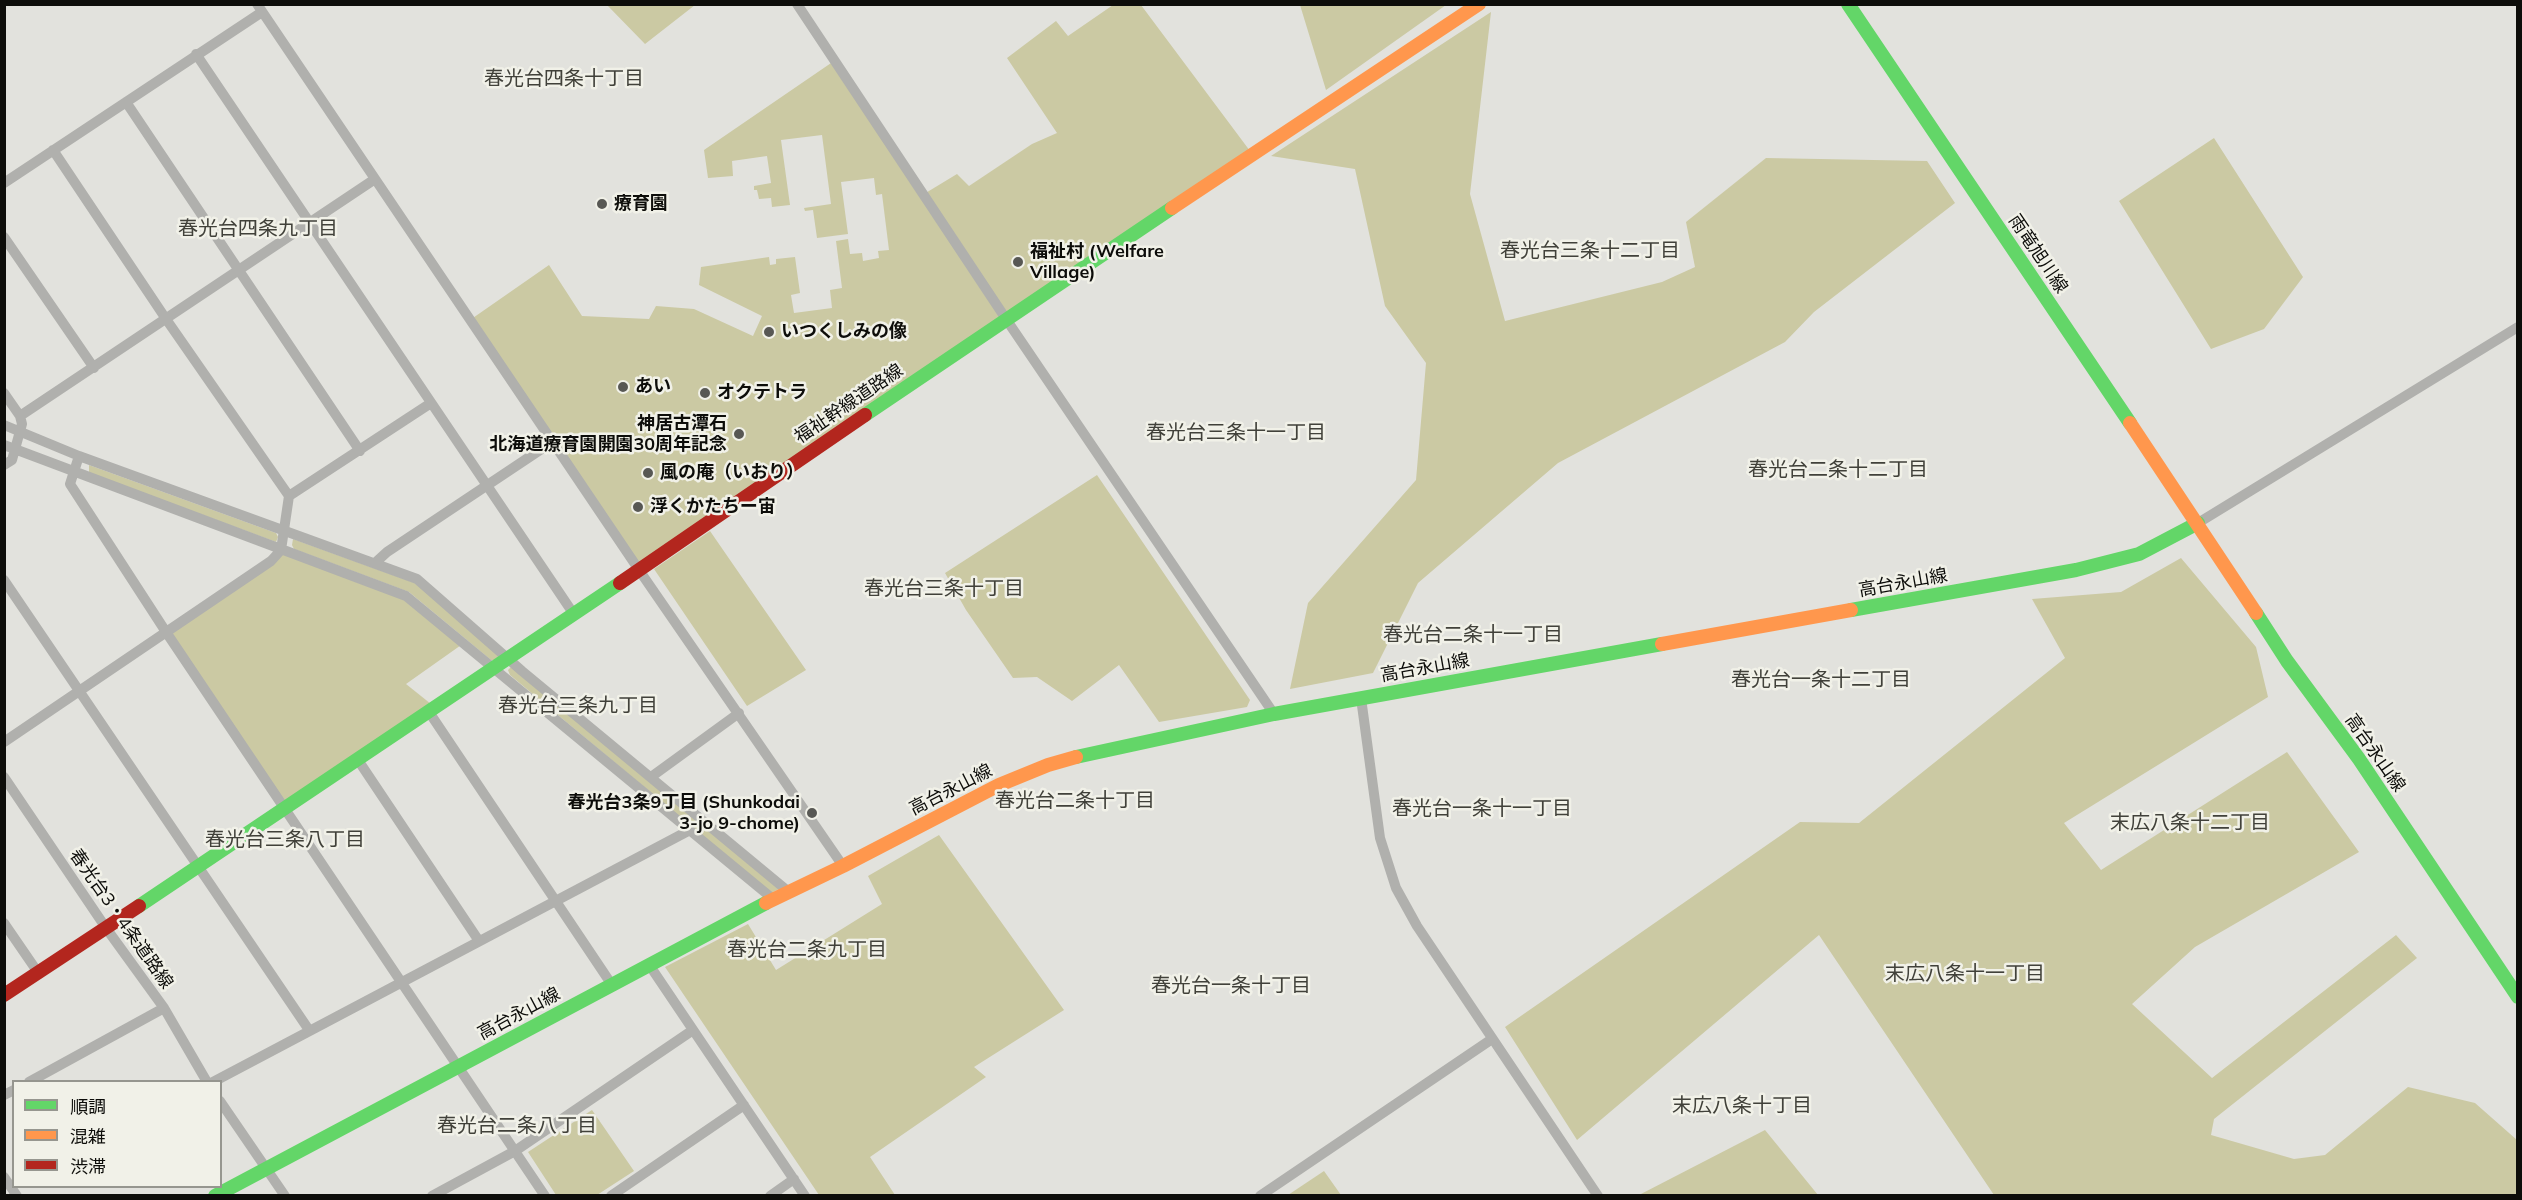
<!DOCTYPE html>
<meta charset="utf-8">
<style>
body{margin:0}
#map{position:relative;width:2522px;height:1200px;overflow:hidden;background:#e2e2dd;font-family:Mulish,"Noto Sans JP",sans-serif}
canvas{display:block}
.frame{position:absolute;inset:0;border:6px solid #0d0d0a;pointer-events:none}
.legend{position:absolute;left:12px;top:1080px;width:210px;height:108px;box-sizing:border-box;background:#f1f1e8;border:2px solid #96968f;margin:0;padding:8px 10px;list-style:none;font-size:18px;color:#0d0d0a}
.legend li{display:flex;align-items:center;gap:12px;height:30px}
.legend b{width:30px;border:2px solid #96968f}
</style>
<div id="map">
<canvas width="2522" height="1200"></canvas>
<div class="frame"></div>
<ul class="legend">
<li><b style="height:8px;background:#63d668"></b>順調</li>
<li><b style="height:8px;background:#ff974d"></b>混雑</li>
<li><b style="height:8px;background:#b3261e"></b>渋滞</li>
</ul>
</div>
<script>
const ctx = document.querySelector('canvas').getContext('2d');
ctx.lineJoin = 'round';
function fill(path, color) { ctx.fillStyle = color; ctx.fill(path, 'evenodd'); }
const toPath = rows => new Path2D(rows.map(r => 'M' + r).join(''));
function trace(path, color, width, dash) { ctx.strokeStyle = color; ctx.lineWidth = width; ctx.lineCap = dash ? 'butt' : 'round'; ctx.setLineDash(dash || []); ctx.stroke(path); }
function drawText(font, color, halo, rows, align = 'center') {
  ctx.font = font + ' Mulish,"Noto Sans JP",sans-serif'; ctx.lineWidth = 5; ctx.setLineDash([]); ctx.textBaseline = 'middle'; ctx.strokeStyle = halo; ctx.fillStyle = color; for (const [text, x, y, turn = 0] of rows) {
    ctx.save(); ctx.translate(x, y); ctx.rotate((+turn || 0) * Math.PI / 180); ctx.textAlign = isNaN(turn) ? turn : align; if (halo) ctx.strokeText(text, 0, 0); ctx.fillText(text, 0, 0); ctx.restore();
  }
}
fill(toPath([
 [607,5,695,5,645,44],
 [1113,5,1141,5,1253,155,639,570,470,320,549,265,582,316,649,319,656,306,694,309,753,336,762,316,699,285,701,267,769,257,770,265,776,264,776,259,795,257,800,293,791,295,794,313,832,308,830,290,842,288,836,241,848,239,850,254,862,253,863,261,879,258,878,251,889,250,882,194,876,195,874,178,841,182,848,234,817,238,813,210,805,211,804,208,831,204,822,135,781,140,790,205,772,207,771,198,759,199,757,190,754,190,754,186,771,183,767,156,732,161,733,176,708,178,704,150,834,61,924,194,957,174,969,186,1032,144,1057,133,1007,58,1056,21,1068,36],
 [1300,5,1300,4,1446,5,1326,90],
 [1491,12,1470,194,1505,321,1662,282,1695,267,1686,222,1766,158,1927,161,1955,203,1814,312,1785,342,1558,463,1418,583,1373,673,1290,689,1308,603,1416,480,1426,363,1385,306,1355,169,1271,156],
 [2214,138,2303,277,2264,329,2211,349,2119,201],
 [89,465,276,533,278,537,276,542,89,473],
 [1097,475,1250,700,1247,707,1159,722,1119,665,1072,701,1037,677,1013,678,966,610,945,573],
 [710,531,806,670,747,706,654,569],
 [293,539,415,583,501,656,496,660,491,660,409,592,294,549,292,545],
 [281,550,406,596,464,643,406,684,436,708,284,808,166,632],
 [2181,558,2256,647,2268,697,2064,823,2101,870,2287,752,2359,852,2195,947,2132,1004,2212,1078,2396,935,2417,958,2214,1119,2211,1135,2294,1159,2325,1155,2408,1087,2475,1103,2517,1140,2517,1195,1994,1195,1819,935,1577,1140,1505,1027,1800,822,1859,823,2065,658,2032,599,2121,592],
 [511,667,781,888,771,893,510,675,508,670],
 [939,835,1064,1010,974,1067,986,1077,870,1157,895,1195,819,1195,665,967,748,924,776,970,882,904,868,876],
 [592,1110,634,1171,597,1195,556,1195,528,1152],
 [1765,1130,1818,1195,1639,1195],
 [1324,1171,1341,1195,1288,1195]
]), '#cbc9a3');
trace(toPath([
 [257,4,639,570,843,866],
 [797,4,1006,319,1274,714],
 [196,54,573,613],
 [126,102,360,451],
 [4,183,262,12],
 [4,237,94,368],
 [4,393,20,416,22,424,12,460,4,465],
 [20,416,375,179],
 [4,425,79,456,417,579,522,671,789,892],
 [4,445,406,596,773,899],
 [79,456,70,484,166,632,545,1196],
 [289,496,431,403],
 [2198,523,2518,327],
 [375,563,387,552,552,442],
 [4,580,309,1030],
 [1361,698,1380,838,1396,888,1417,926,1598,1196],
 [429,712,612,985],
 [4,742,271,561,281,550,289,496,166,319,53,150],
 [358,760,479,941],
 [4,777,106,928,164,1008,207,1082],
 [651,777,739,713],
 [4,923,39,974],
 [650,966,805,1196],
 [29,1082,164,1008],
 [213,1082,690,830],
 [4,1095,14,1090],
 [220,1101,285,1196],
 [4,1177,17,1196],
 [432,1196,515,1151,693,1030],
 [611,1196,744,1105],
 [770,1196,794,1179],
 [1260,1196,1492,1039]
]), '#b0b0ad', 10);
trace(toPath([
 [1848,4,2130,423],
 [865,415,1172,208],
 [1851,610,2076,570,2139,554,2198,523],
 [2256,613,2287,661,2359,759,2518,997],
 [1076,757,1274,714,1662,644],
 [139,906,620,583],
 [215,1196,766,903]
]), '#63d668', 14);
trace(toPath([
 [1172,208,1479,4],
 [2130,423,2256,613],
 [1662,644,1851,610],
 [766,903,843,866,999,785,1048,765,1076,757]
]), '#ff974d', 14);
trace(toPath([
 [620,583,865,415],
 [4,995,139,906]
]), '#b3261e', 14);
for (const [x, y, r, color] of [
 [602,204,6,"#585854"],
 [1018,262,6,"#585854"],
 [769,332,6,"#585854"],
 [623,387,6,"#585854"],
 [705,393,6,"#585854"],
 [739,434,6,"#585854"],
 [648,473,6,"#585854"],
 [638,507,6,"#585854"],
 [812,813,6,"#585854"]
]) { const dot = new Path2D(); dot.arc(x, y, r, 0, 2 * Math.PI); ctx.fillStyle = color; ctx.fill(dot); trace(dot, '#f1f1e8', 2); }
drawText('bold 18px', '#0d0d0a', '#f1f1e8', [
 ["療育園",614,204],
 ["福祉村 (Welfare",1030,252],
 ["Village)",1030,273],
 ["いつくしみの像",781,332],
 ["あい",635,387],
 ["オクテトラ",717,393],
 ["神居古潭石",727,424,"right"],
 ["北海道療育園開園30周年記念",727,445,"right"],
 ["風の庵（いおり）",660,473],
 ["浮くかたちー宙",650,507],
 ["春光台3条9丁目 (Shunkodai",800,803,"right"],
 ["3-jo 9-chome)",800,824,"right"]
], 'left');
drawText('18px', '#0d0d0a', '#f1f1e8', [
 ["雨竜旭川線",2038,254,56],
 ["福祉幹線道路線",849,404,-34],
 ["高台永山線",1903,583,-10],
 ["高台永山線",1425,668,-10],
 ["高台永山線",2375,753,55],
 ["高台永山線",951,790,-27],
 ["春光台3・4条道路線",121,919,55],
 ["高台永山線",519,1014,-28]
]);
drawText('20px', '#41413a', '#f1f1e8', [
 ["春光台四条十丁目",564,79],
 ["春光台四条九丁目",258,229],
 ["春光台三条十二丁目",1590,251],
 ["春光台三条十一丁目",1236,433],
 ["春光台二条十二丁目",1838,470],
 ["春光台三条十丁目",944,589],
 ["春光台二条十一丁目",1473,635],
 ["春光台一条十二丁目",1821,680],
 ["春光台三条九丁目",578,706],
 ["春光台二条十丁目",1075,801],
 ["春光台一条十一丁目",1482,809],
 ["末広八条十二丁目",2190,823],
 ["春光台三条八丁目",285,840],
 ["春光台二条九丁目",807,950],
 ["末広八条十一丁目",1965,974],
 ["春光台一条十丁目",1231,986],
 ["末広八条十丁目",1742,1106],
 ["春光台二条八丁目",517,1126]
]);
</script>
